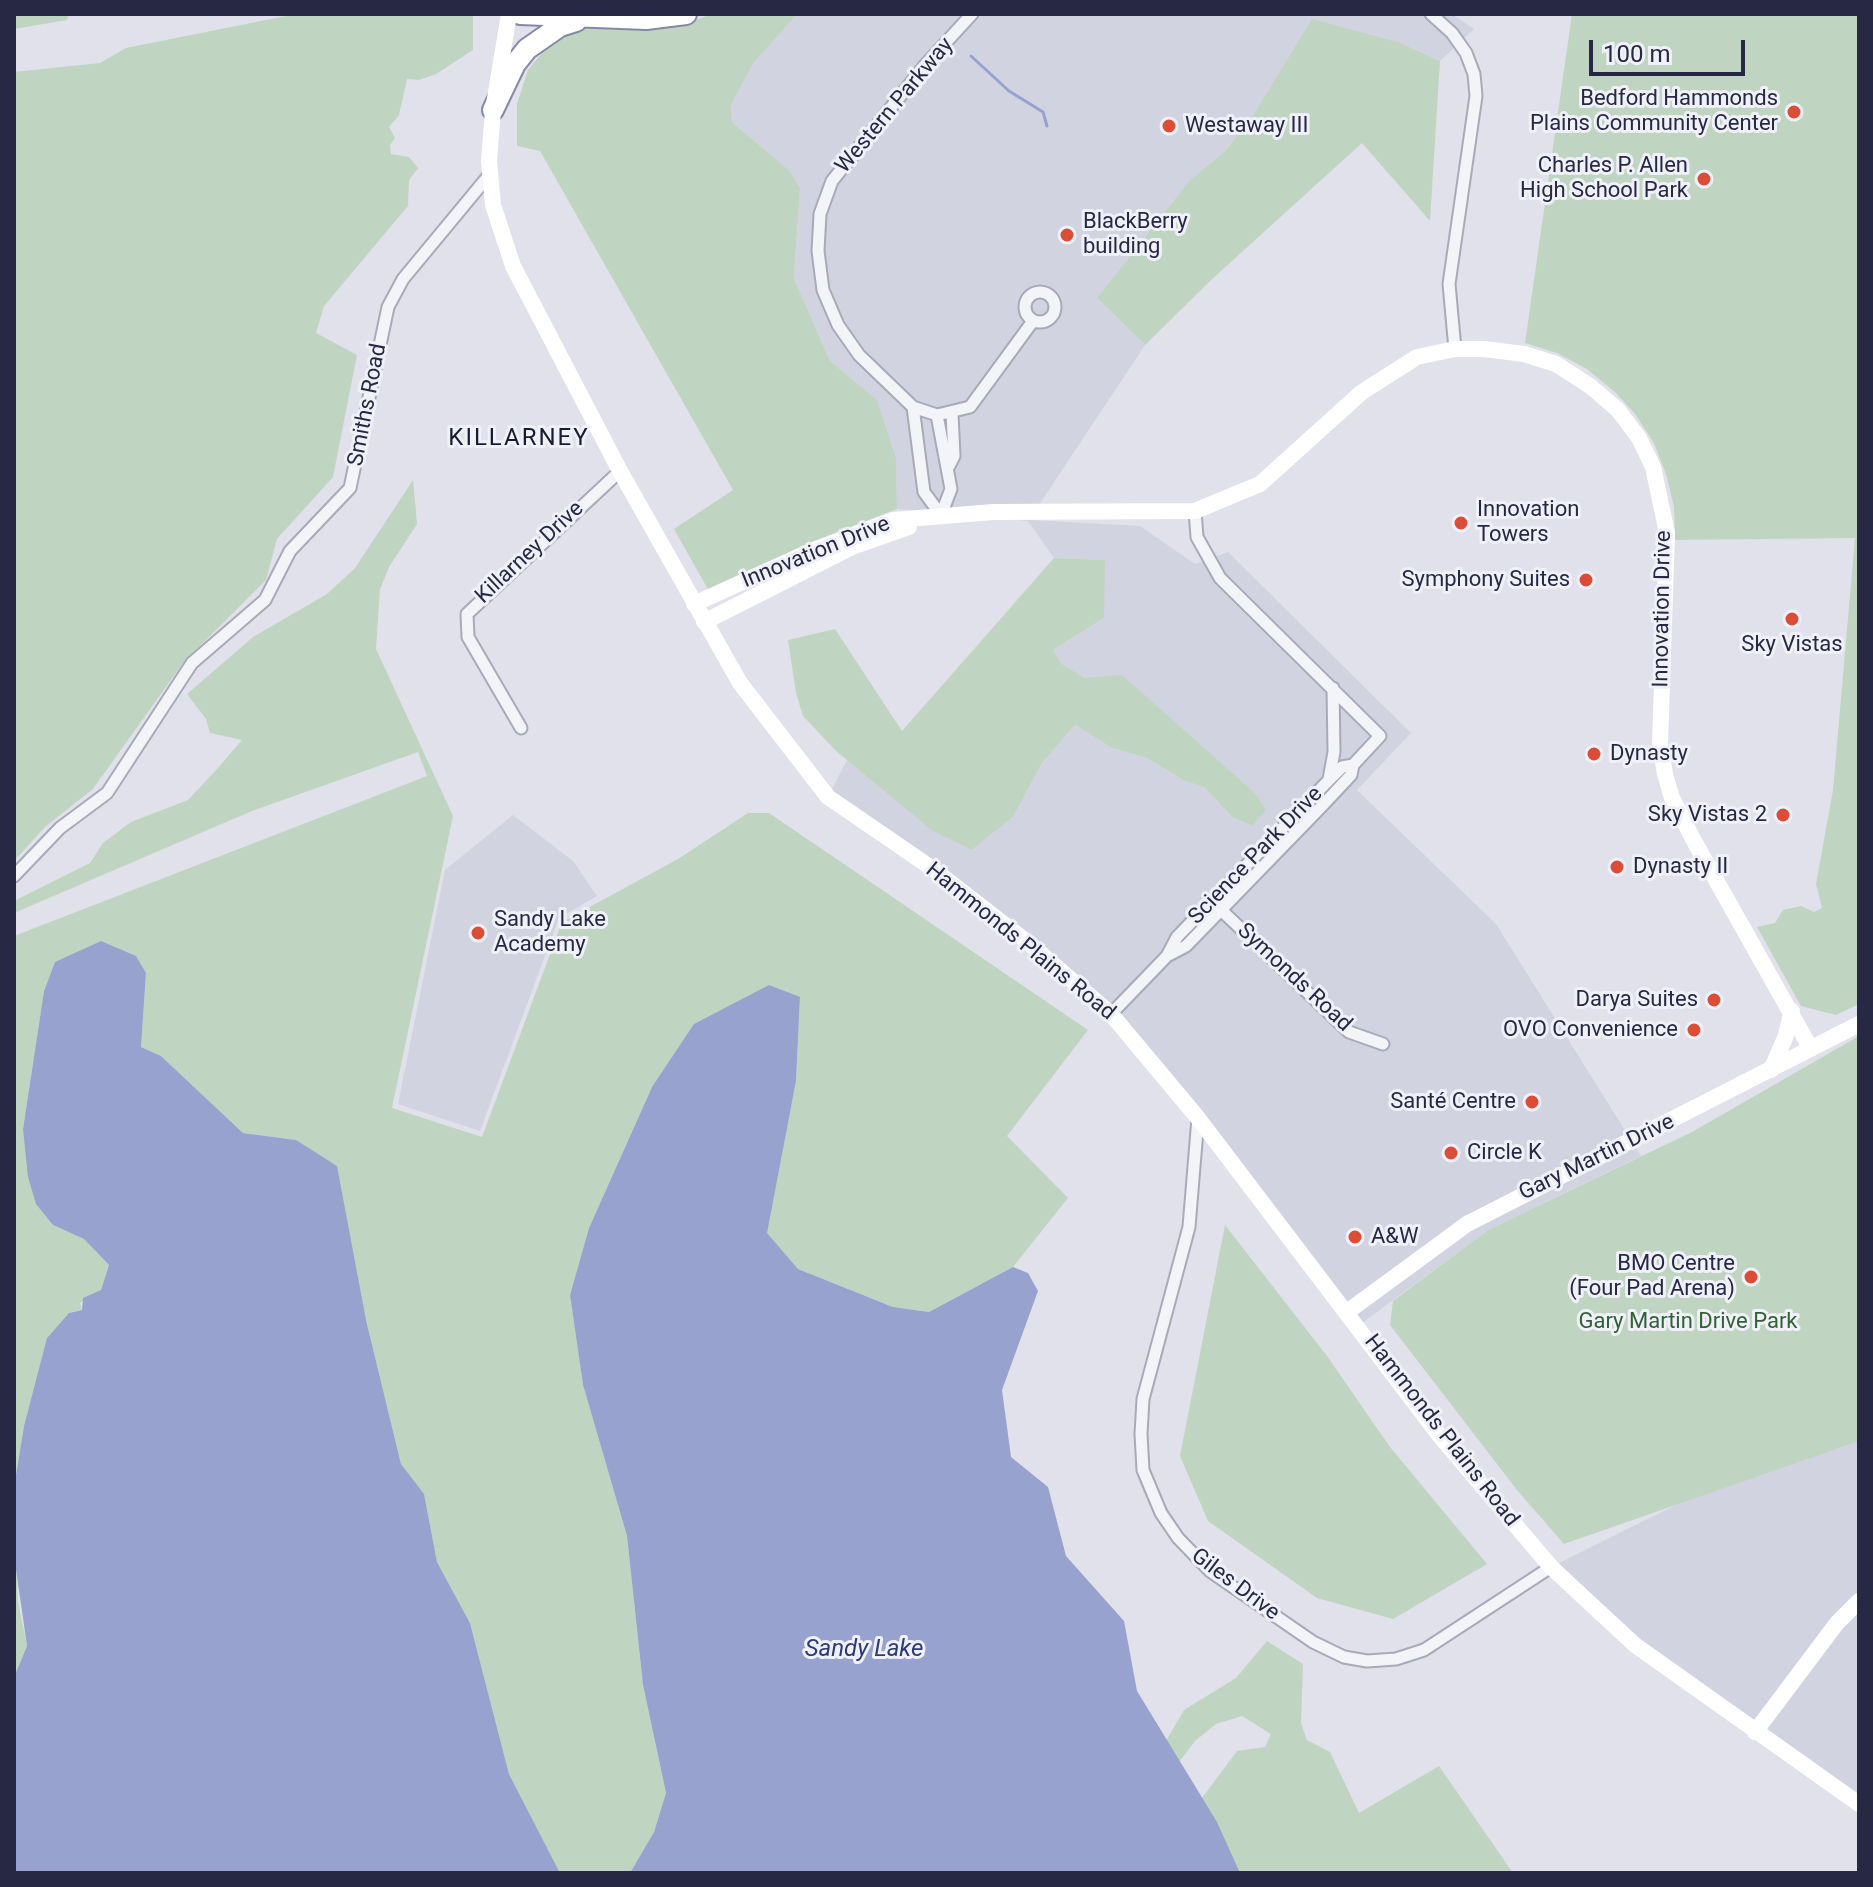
<!DOCTYPE html>
<meta charset="utf-8">
<style>
body{margin:0}
#map{position:relative;width:1873px;height:1887px;overflow:hidden;background:#e0e1ea;font-family:Roboto,sans-serif}
canvas{display:block}
.frame{position:absolute;inset:0;border:16px solid #272944;pointer-events:none}
.scale{position:absolute;left:1589px;top:40px;width:156px;height:36px;box-sizing:border-box;border:4px solid #272944;border-top:0;padding-left:10px;font-size:24px;line-height:28px;white-space:nowrap;color:#272944;-webkit-text-stroke:6px #f0f1f8;paint-order:stroke}
</style>
<div id="map">
<canvas width="1873" height="1887"></canvas>
<div class="frame"></div>
<div class="scale">100 m</div>
</div>
<script>
const ctx = document.querySelector('canvas').getContext('2d');
ctx.lineJoin = 'round';
function fill(path, color) { ctx.fillStyle = color; ctx.fill(path, 'evenodd'); }
const toPath = rows => new Path2D(rows.map(r => 'M' + r).join(''));
function trace(path, color, width, dash) { ctx.strokeStyle = color; ctx.lineWidth = width; ctx.lineCap = dash ? 'butt' : 'round'; ctx.setLineDash(dash || []); ctx.stroke(path); }
function drawText(font, color, halo, rows, align = 'center') {
  ctx.font = font + ' Roboto,sans-serif'; ctx.lineWidth = 6; ctx.setLineDash([]); ctx.textBaseline = 'middle'; ctx.strokeStyle = halo; ctx.fillStyle = color; for (const [text, x, y, turn = 0] of rows) {
    ctx.save(); ctx.translate(x, y); ctx.rotate((+turn || 0) * Math.PI / 180); ctx.textAlign = isNaN(turn) ? turn : align; if (halo) ctx.strokeText(text, 0, 0); ctx.fillText(text, 0, 0); ctx.restore();
  }
}
fill(toPath([
 [797,14,1452,14,1474,29,1440,61,1401,43,1254,114,1226,150,1189,181,1097,298,1145,345,1029,520,1140,526,1195,564,1228,552,1411,733,1357,790,1496,924,1641,1156,1488,1230,1358,1326,1111,1014,828,797,847,760,972,850,1013,817,1042,763,1075,725,1112,748,1147,758,1185,781,1204,787,1232,817,1252,826,1255,793,1204,749,1063,665,1053,650,1104,618,1104,560,1054,558,1028,521,897,509,896,458,877,401,830,361,794,278,800,188,790,171,732,122,731,105,753,64],
 [513,815,573,861,597,896,559,918,480,1131,398,1104,445,870],
 [1859,1440,1859,1804,1635,1645,1551,1567,1698,1494]
]), '#d2d3e0');
fill(toPath([
 [14,14,69,14,67,20,14,29],
 [296,14,473,14,473,50,436,74,419,80,407,79,399,115,389,127,395,138,390,145,391,154,409,157,418,168,409,180,408,206,324,306,316,333,357,355,333,477,277,539,266,580,183,663,93,789,45,827,14,861,14,72,100,63,126,48],
 [713,14,797,14,753,64,731,105,732,122,790,171,800,188,794,278,830,361,877,400,896,458,897,509,812,542,710,593,674,529,733,490,540,151,517,146,517,104,528,70,554,38,597,25,677,26],
 [1572,14,1859,14,1859,1004,1836,1015,1801,1006,1757,927,1775,923,1783,910,1801,906,1814,912,1822,908,1816,884,1833,790,1855,538,1675,540,1674,507,1666,474,1654,443,1635,414,1616,393,1587,369,1557,353,1525,343],
 [1312,19,1401,43,1440,61,1430,221,1362,143,1210,281,1145,345,1097,298,1189,181,1226,150,1254,114],
 [413,480,417,524,389,567,380,589,376,649,453,816,392,1108,482,1137,562,922,678,859,748,813,769,813,1088,1030,1007,1136,1068,1198,1013,1267,929,1312,893,1307,798,1269,766,1233,796,1081,800,997,652,1087,589,1228,570,1295,583,1385,627,1536,643,1685,666,1793,654,1832,630,1873,560,1873,509,1774,470,1623,437,1562,424,1495,401,1464,366,1320,296,1140,243,1133,161,1056,141,1047,146,973,55,962,44,991,23,1129,53,1225,84,1239,109,1265,101,1290,80,1303,82,1310,72,1312,49,1335,24,1426,14,1487,14,936,427,776,418,752,252,811,14,913,14,901,90,863,103,843,131,822,188,800,218,768,242,740,210,733,206,719,187,694,253,637,327,594,355,568],
 [1054,558,1105,560,1104,618,1053,650,1062,664,1085,678,1122,675,1255,793,1266,810,1252,826,1232,817,1204,787,1185,781,1147,758,1112,748,1075,725,1042,763,1013,817,972,850,933,831,836,751,803,716,796,693,788,640,835,629,902,731],
 [1859,1036,1859,1441,1564,1544,1517,1490,1390,1325,1393,1301,1488,1230,1692,1132],
 [1225,1225,1327,1356,1390,1447,1487,1564,1393,1619,1317,1598,1208,1521,1180,1456],
 [14,1524,18,1601,27,1646,14,1677],
 [1267,1641,1303,1664,1301,1723,1307,1740,1330,1752,1359,1813,1439,1766,1513,1873,1231,1873,1199,1802,1237,1751,1265,1747,1271,1734,1242,1716,1216,1724,1195,1741,1177,1765,1163,1746,1184,1710,1236,1678]
]), '#c0d5c1');
fill(toPath([
 [101,941,136,956,146,973,141,1047,161,1056,243,1133,296,1140,337,1166,366,1320,401,1464,424,1494,437,1562,470,1623,509,1774,560,1873,14,1873,14,1677,27,1646,15,1563,14,1487,24,1426,47,1338,69,1313,82,1310,83,1298,101,1290,109,1265,84,1239,53,1225,36,1204,28,1177,23,1129,44,991,55,962],
 [769,985,800,997,796,1081,767,1233,798,1269,893,1307,929,1312,1013,1267,1028,1273,1038,1291,1002,1390,1011,1457,1048,1487,1066,1556,1124,1621,1137,1691,1217,1822,1240,1873,630,1873,654,1832,666,1793,643,1685,627,1536,583,1385,570,1295,589,1228,652,1087,694,1024]
]), '#97a3ce');
trace(toPath([
 [971,56,1009,91,1043,112,1047,126]
]), '#97a3ce', 3);
const street = toPath([
 [972,14,926,64,832,181,820,214,818,251,823,290,838,325,859,355,913,407,937,415,970,407,1033,321],
 [1431,14,1452,33,1466,53,1474,74,1476,96,1449,284,1455,349],
 '1025 307a15 15 0 1 1 30 0a15 15 0 1 1-30 0Z',
 [913,407,924,492,941,515],
 [937,415,951,489,941,515],
 [949,466,954,456,952,413],
 [521,728,468,637,467,614,620,471],
 [1329,779,1334,752,1333,688],
 [14,876,60,828,107,793,192,663,265,600,290,551,350,488,388,307,403,279,490,174],
 [1218,907,1349,1032,1383,1044],
 [1167,956,1186,946,1321,807,1351,775,1353,765,1380,736,1220,578,1197,537,1195,511],
 [1111,1014,1167,956,1177,937,1329,780,1342,767,1353,765],
 [1198,1118,1189,1227,1143,1399,1141,1434,1143,1470,1161,1513,1178,1538,1210,1571,1313,1642,1344,1657,1367,1661,1396,1659,1424,1650,1551,1567]
]);
const highway = toPath([
 [520,14,646,19,686,14],
 [493,110,515,64,527,49,560,26,576,21]
]);
trace(street, '#a8aab8', 15);
trace(highway, '#8689a3', 24);
trace(street, '#f3f4f8', 11);
trace(toPath([
 [509,14,493,110,489,161,493,205,513,266,620,471,740,683,828,797,933,869,1031,945,1111,1014,1198,1118,1439,1435,1551,1567,1635,1645,1859,1804],
 [694,604,811,551,893,520,994,512,1195,511,1260,484,1362,392,1417,357,1455,349,1484,349,1524,354,1556,364,1590,386,1618,410,1639,438,1653,467,1667,533,1660,744,1665,774,1672,798,1693,839,1811,1049],
 [704,622,852,547,909,527],
 [1771,1070,1785,1038,1792,1011],
 [1347,1312,1467,1224,1859,1024],
 [1755,1732,1837,1623,1859,1601]
]), '#fff', 16);
trace(highway, '#fff', 20);
for (const [x, y, r, color] of [
 [1794,112,8,"#dc4d38"],
 [1169,126,8,"#dc4d38"],
 [1704,179,8,"#dc4d38"],
 [1067,235,8,"#dc4d38"],
 [1461,523,8,"#dc4d38"],
 [1586,580,8,"#dc4d38"],
 [1792,619,8,"#dc4d38"],
 [1594,754,8,"#dc4d38"],
 [1783,815,8,"#dc4d38"],
 [1617,867,8,"#dc4d38"],
 [478,933,8,"#dc4d38"],
 [1714,1000,8,"#dc4d38"],
 [1694,1030,8,"#dc4d38"],
 [1532,1102,8,"#dc4d38"],
 [1451,1153,8,"#dc4d38"],
 [1355,1237,8,"#dc4d38"],
 [1751,1277,8,"#dc4d38"]
]) { const dot = new Path2D(); dot.arc(x, y, r, 0, 2 * Math.PI); ctx.fillStyle = color; ctx.fill(dot); trace(dot, '#f0f1f8', 3); }
drawText('22px', '#272944', '#f0f1f8', [
 ["Bedford Hammonds",1778,99],
 ["Plains Community Center",1778,124],
 ["Westaway III",1185,126,"left"],
 ["Charles P. Allen",1688,166],
 ["High School Park",1688,191],
 ["BlackBerry",1083,222,"left"],
 ["building",1083,247,"left"],
 ["Innovation",1477,510,"left"],
 ["Towers",1477,535,"left"],
 ["Symphony Suites",1570,580],
 ["Sky Vistas",1792,645,"center"],
 ["Dynasty",1610,754,"left"],
 ["Sky Vistas 2",1767,815],
 ["Dynasty II",1633,867,"left"],
 ["Sandy Lake",494,920,"left"],
 ["Academy",494,945,"left"],
 ["Darya Suites",1698,1000],
 ["OVO Convenience",1678,1030],
 ["Santé Centre",1516,1102],
 ["Circle K",1467,1153,"left"],
 ["A&W",1371,1237,"left"],
 ["BMO Centre",1735,1264],
 ["(Four Pad Arena)",1735,1289]
], 'right');
drawText('22px', '#272944', '#f0f1f8', [
 ["Western Parkway",895,106,-50],
 ["Smiths Road",368,405,-79],
 ["Killarney Drive",530,553,-43],
 ["Innovation Drive",816,553,-22],
 ["Innovation Drive",1663,609,-89],
 ["Science Park Drive",1256,856,-46],
 ["Hammonds Plains Road",1020,942,39],
 ["Symonds Road",1294,978,43],
 ["Gary Martin Drive",1597,1158,-26],
 ["Hammonds Plains Road",1441,1431,52],
 ["Giles Drive",1235,1585,37]
]);
drawText('22px', '#336137', '#f0f1f8', [
 ["Gary Martin Drive Park",1688,1322]
]);
ctx.letterSpacing = '2px';
drawText('24px', '#191b34', '#f0f1f8', [
 ["KILLARNEY",519,439]
]);
ctx.letterSpacing = '0px';
drawText('italic 24px', '#2c3a7c', '#f0f1f8', [
 ["Sandy Lake",864,1650]
]);
</script>
